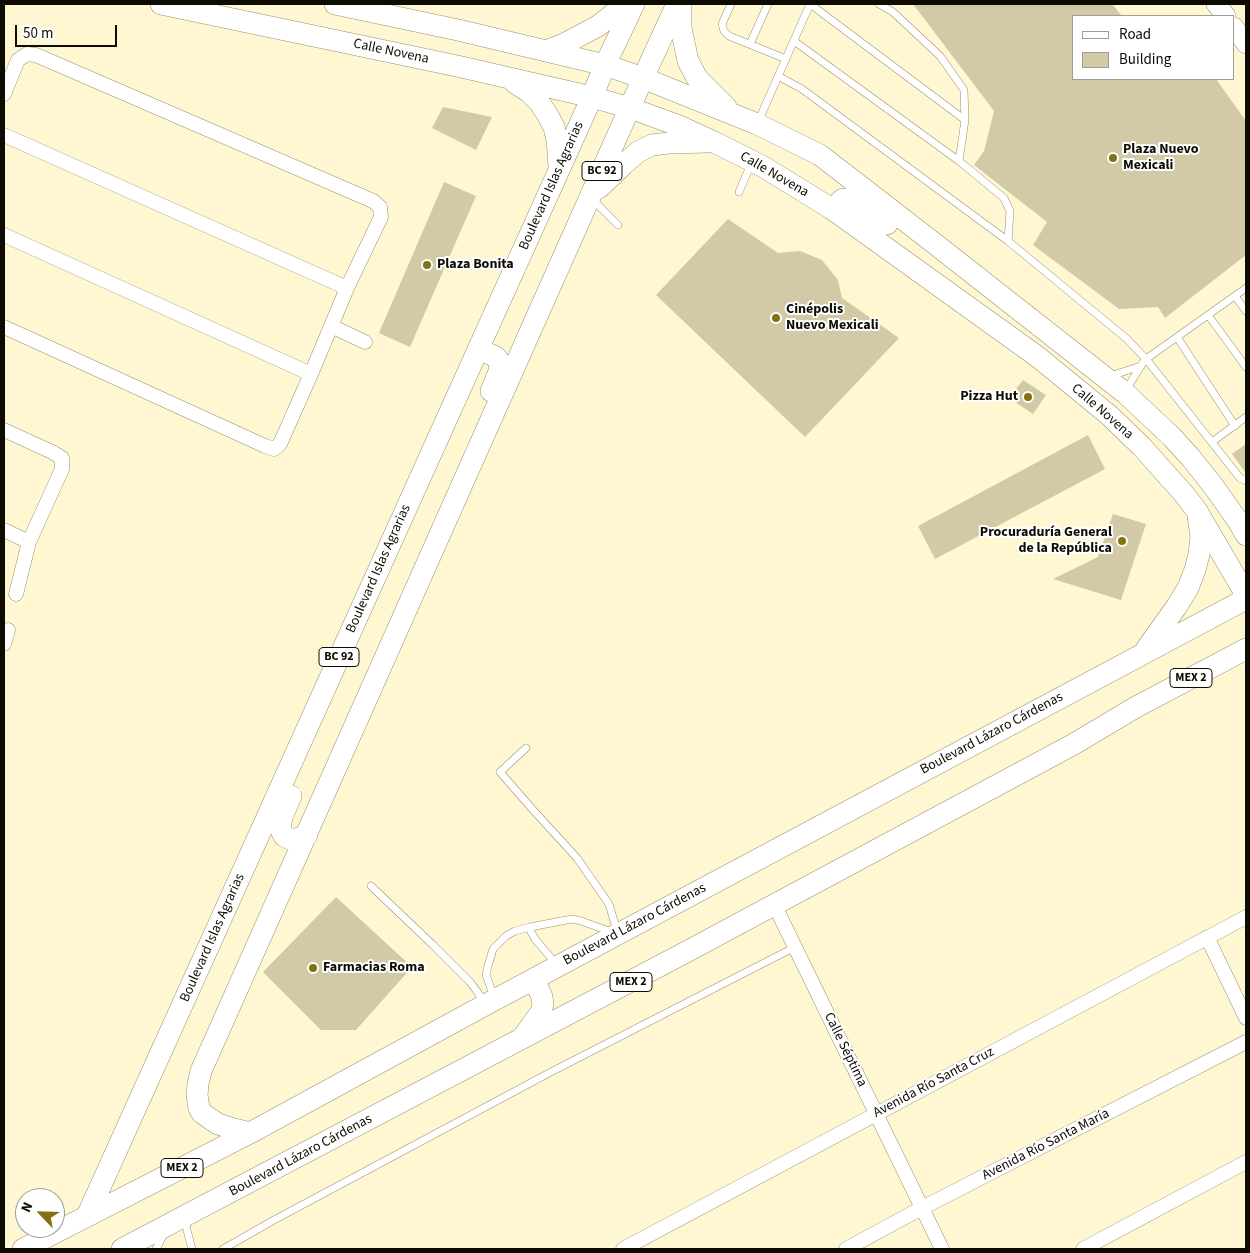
<!DOCTYPE html>
<meta charset="utf-8">
<style>
body{margin:0}
#map{position:relative;width:1250px;height:1253px;overflow:hidden;background:#fff7d2;font-family:"Source Sans 3",sans-serif}
canvas{display:block}
.frame{position:absolute;inset:0;border:5px solid #0e0b02;pointer-events:none}
.legend{position:absolute;left:1072px;top:15px;width:162px;height:65px;box-sizing:border-box;background:#fff;border:1px solid #9f9d9a;margin:0;padding:6px 9px;list-style:none;font-size:15px;color:#0e0b02}
.legend li{display:flex;align-items:center;gap:10px;height:25px}
.legend b{width:25px;border:1px solid #9f9d9a}
.north{position:absolute;left:15px;top:1188px;width:50px;height:50px;box-sizing:border-box;background:#fff;border:1px solid #9f9d9a;border-radius:50%;rotate:294deg;font-size:14px;font-weight:700;line-height:20px;text-align:center;color:#0e0b02}
.north::after{content:'';display:block;margin:auto;width:18px;height:22px;background:#847111;clip-path:polygon(50% 0,100% 100%,50% 72%,0 100%)}
.scale{position:absolute;left:15px;top:25px;width:102px;height:22px;box-sizing:border-box;border:2px solid #0e0b02;border-top:0;padding-left:6px;font-size:15px;line-height:18px;white-space:nowrap;color:#0e0b02;-webkit-text-stroke:4px #fff;paint-order:stroke}
</style>
<div id="map">
<canvas width="1250" height="1253"></canvas>
<div class="frame"></div>
<ul class="legend">
<li><b style="height:6px;background:#fff"></b>Road</li>
<li><b style="height:14px;background:#d2caa7"></b>Building</li>
</ul>
<div class="north">N</div>
<div class="scale">50 m</div>
</div>
<script>
const ctx = document.querySelector('canvas').getContext('2d');
ctx.lineJoin = 'round';
function fill(path, color) { ctx.fillStyle = color; ctx.fill(path, 'evenodd'); }
const toPath = rows => new Path2D(rows.map(r => 'M' + r).join(''));
function trace(path, color, width, dash) { ctx.strokeStyle = color; ctx.lineWidth = width; ctx.lineCap = dash ? 'butt' : 'round'; ctx.setLineDash(dash || []); ctx.stroke(path); }
function drawText(font, color, halo, rows, align = 'center') {
  ctx.font = font + ' "Source Sans 3",sans-serif'; ctx.lineWidth = 4; ctx.setLineDash([]); ctx.textBaseline = 'middle'; ctx.strokeStyle = halo; ctx.fillStyle = color; for (const [text, x, y, turn = 0] of rows) {
    ctx.save(); ctx.translate(x, y); ctx.rotate((+turn || 0) * Math.PI / 180); ctx.textAlign = isNaN(turn) ? turn : align; if (halo) ctx.strokeText(text, 0, 0); ctx.fillText(text, 0, 0); ctx.restore();
  }
}
fill(toPath([
 [913,4,1112,4,1122,16,1074,16,1074,79,1216,79,1246,121,1246,255,1165,318,1158,307,1119,309,1033,245,1047,222,974,165,984,151,994,111],
 [443,107,492,117,476,150,432,128],
 [444,182,476,196,410,347,379,333],
 [728,219,778,253,800,251,822,260,838,280,842,298,899,338,805,437,656,295],
 [1023,380,1046,395,1033,414,1009,398],
 [1088,435,1105,469,935,559,918,526],
 [1246,444,1246,473,1232,454],
 [1113,514,1146,524,1121,600,1053,579,1098,557],
 [336,897,412,967,356,1030,321,1030,263,972]
]), '#d2caa7');
const lane = toPath([
 [731,4,722,24,724,31,729,36,786,59],
 [810,4,965,120],
 [879,4,893,12,940,56,964,90,965,120,959,161,1004,198,1010,211,1008,241,1127,339,1146,359,1240,478,1246,481],
 [794,41,959,161],
 [750,44,768,4],
 [778,76,802,89,1008,241],
 [758,122,810,4],
 [739,192,751,164],
 [592,199,618,225],
 [1235,296,1246,311],
 [1208,315,1246,367],
 [1177,337,1235,426],
 [1110,376,1141,366],
 [1126,390,1142,364,1146,359,1246,288],
 [1212,442,1246,417],
 [526,748,500,772,534,811,577,858,609,904,617,931],
 [371,886,433,945,470,982,476,990,484,1002],
 [530,927,531,932,535,939,557,965],
 [494,997,486,975,488,966,493,949,506,936,515,931,530,927,572,919,581,921,612,932],
 [185,1218,187,1230,192,1249],
 [156,1249,164,1234],
 [223,1249,274,1220,549,1073,795,947]
]);
const street = toPath([
 [4,94,18,60,27,54,36,55,373,201,380,207,381,217,347,288,311,374,280,444,274,449,265,446,4,327],
 [4,135,347,288],
 [4,235,311,374],
 [331,326,365,342],
 [4,430,52,452,62,458,62,469,29,542,16,594],
 [4,530,29,542],
 [4,644,8,630],
 [774,904,942,1249],
 [1207,937,1246,1018],
 [623,1249,1246,917],
 [846,1249,922,1208,1246,1042],
 [1083,1249,1246,1162]
]);
const secondary = toPath([
 [1216,4,1226,16],
 [1234,27,1246,44]
]);
const primary = toPath([
 [161,4,457,66,592,97,630,108,677,125,714,142,762,166,832,209,1038,357,1110,416,1142,447,1184,494,1197,511,1246,595],
 [335,4,458,30,605,65,643,78,757,124,820,155,930,240,1125,393,1172,437,1191,458,1214,487,1238,521,1246,535],
 [681,4,681,28,688,61,697,78,726,107],
 [546,51,564,44,598,26,626,4],
 [515,83,529,92,539,102,547,114,554,127,557,140,559,166],
 [599,188,624,164,638,152,652,145,669,143,708,142],
 [832,209,843,199,852,200,887,224],
 [478,349,496,357,500,363,499,372,491,391],
 [1147,648,1177,606,1188,588,1195,570,1199,554,1201,536,1198,516],
 [291,796,282,817,280,828,284,836,290,839,297,839,307,835],
 [523,1037,541,1012,543,1004,542,997,534,979],
 [250,1133,234,1129,218,1124,212,1120,202,1113,199,1108,197,1095,198,1084,201,1071,643,78,677,4],
 [87,1216,592,97,605,65,634,4],
 [23,1249,250,1133,485,1005,1246,599],
 [122,1249,688,951,1074,744,1136,707,1246,649]
]);
trace(lane, '#98906e', 8);
trace(street, '#98906e', 15);
trace(secondary, '#98906e', 20);
trace(primary, '#98906e', 22);
trace(lane, '#fff', 7);
trace(street, '#fff', 14);
trace(secondary, '#fff', 19);
trace(primary, '#fff', 21);
for (const [x, y, r, color] of [
 [1113,158,5,"#847111"],
 [427,265,5,"#847111"],
 [776,318,5,"#847111"],
 [1028,397,5,"#847111"],
 [1122,541,5,"#847111"],
 [313,968,5,"#847111"]
]) { const dot = new Path2D(); dot.arc(x, y, r, 0, 2 * Math.PI); ctx.fillStyle = color; ctx.fill(dot); trace(dot, '#fff', 2); }
for (const [x, y, w] of [
 [602,171,40],
 [339,657,40],
 [1191,678,42],
 [631,982,42],
 [182,1168,42]
]) { const box = new Path2D(); box.roundRect(x - w / 2, y - 9.5, w, 19, 4); ctx.fillStyle = '#fff'; ctx.fill(box); trace(box, '#0e0b02', 1); }
drawText('bold 12px', '#0e0b02', null, [
 ["BC 92",602,171],
 ["BC 92",339,657],
 ["MEX 2",1191,678],
 ["MEX 2",631,982],
 ["MEX 2",182,1168]
]);
drawText('14px', '#0e0b02', '#fff', [
 ["Calle Novena",391,52,12],
 ["Calle Novena",774,175,30],
 ["Boulevard Islas Agrarias",552,186,-66],
 ["Calle Novena",1102,412,41],
 ["Boulevard Islas Agrarias",379,569,-66],
 ["Boulevard Lázaro Cárdenas",992,734,-28],
 ["Boulevard Lázaro Cárdenas",635,925,-28],
 ["Boulevard Islas Agrarias",213,938,-66],
 ["Calle Séptima",845,1050,64],
 ["Avenida Río Santa Cruz",934,1083,-28],
 ["Avenida Río Santa María",1046,1145,-27],
 ["Boulevard Lázaro Cárdenas",301,1156,-28]
]);
drawText('bold 14px', '#0e0b02', '#fff', [
 ["Plaza Nuevo",1123,150],
 ["Mexicali",1123,166],
 ["Plaza Bonita",437,265],
 ["Cinépolis",786,310],
 ["Nuevo Mexicali",786,326],
 ["Pizza Hut",1018,397,"right"],
 ["Procuraduría General",1112,533,"right"],
 ["de la República",1112,549,"right"],
 ["Farmacias Roma",323,968]
], 'left');
</script>
